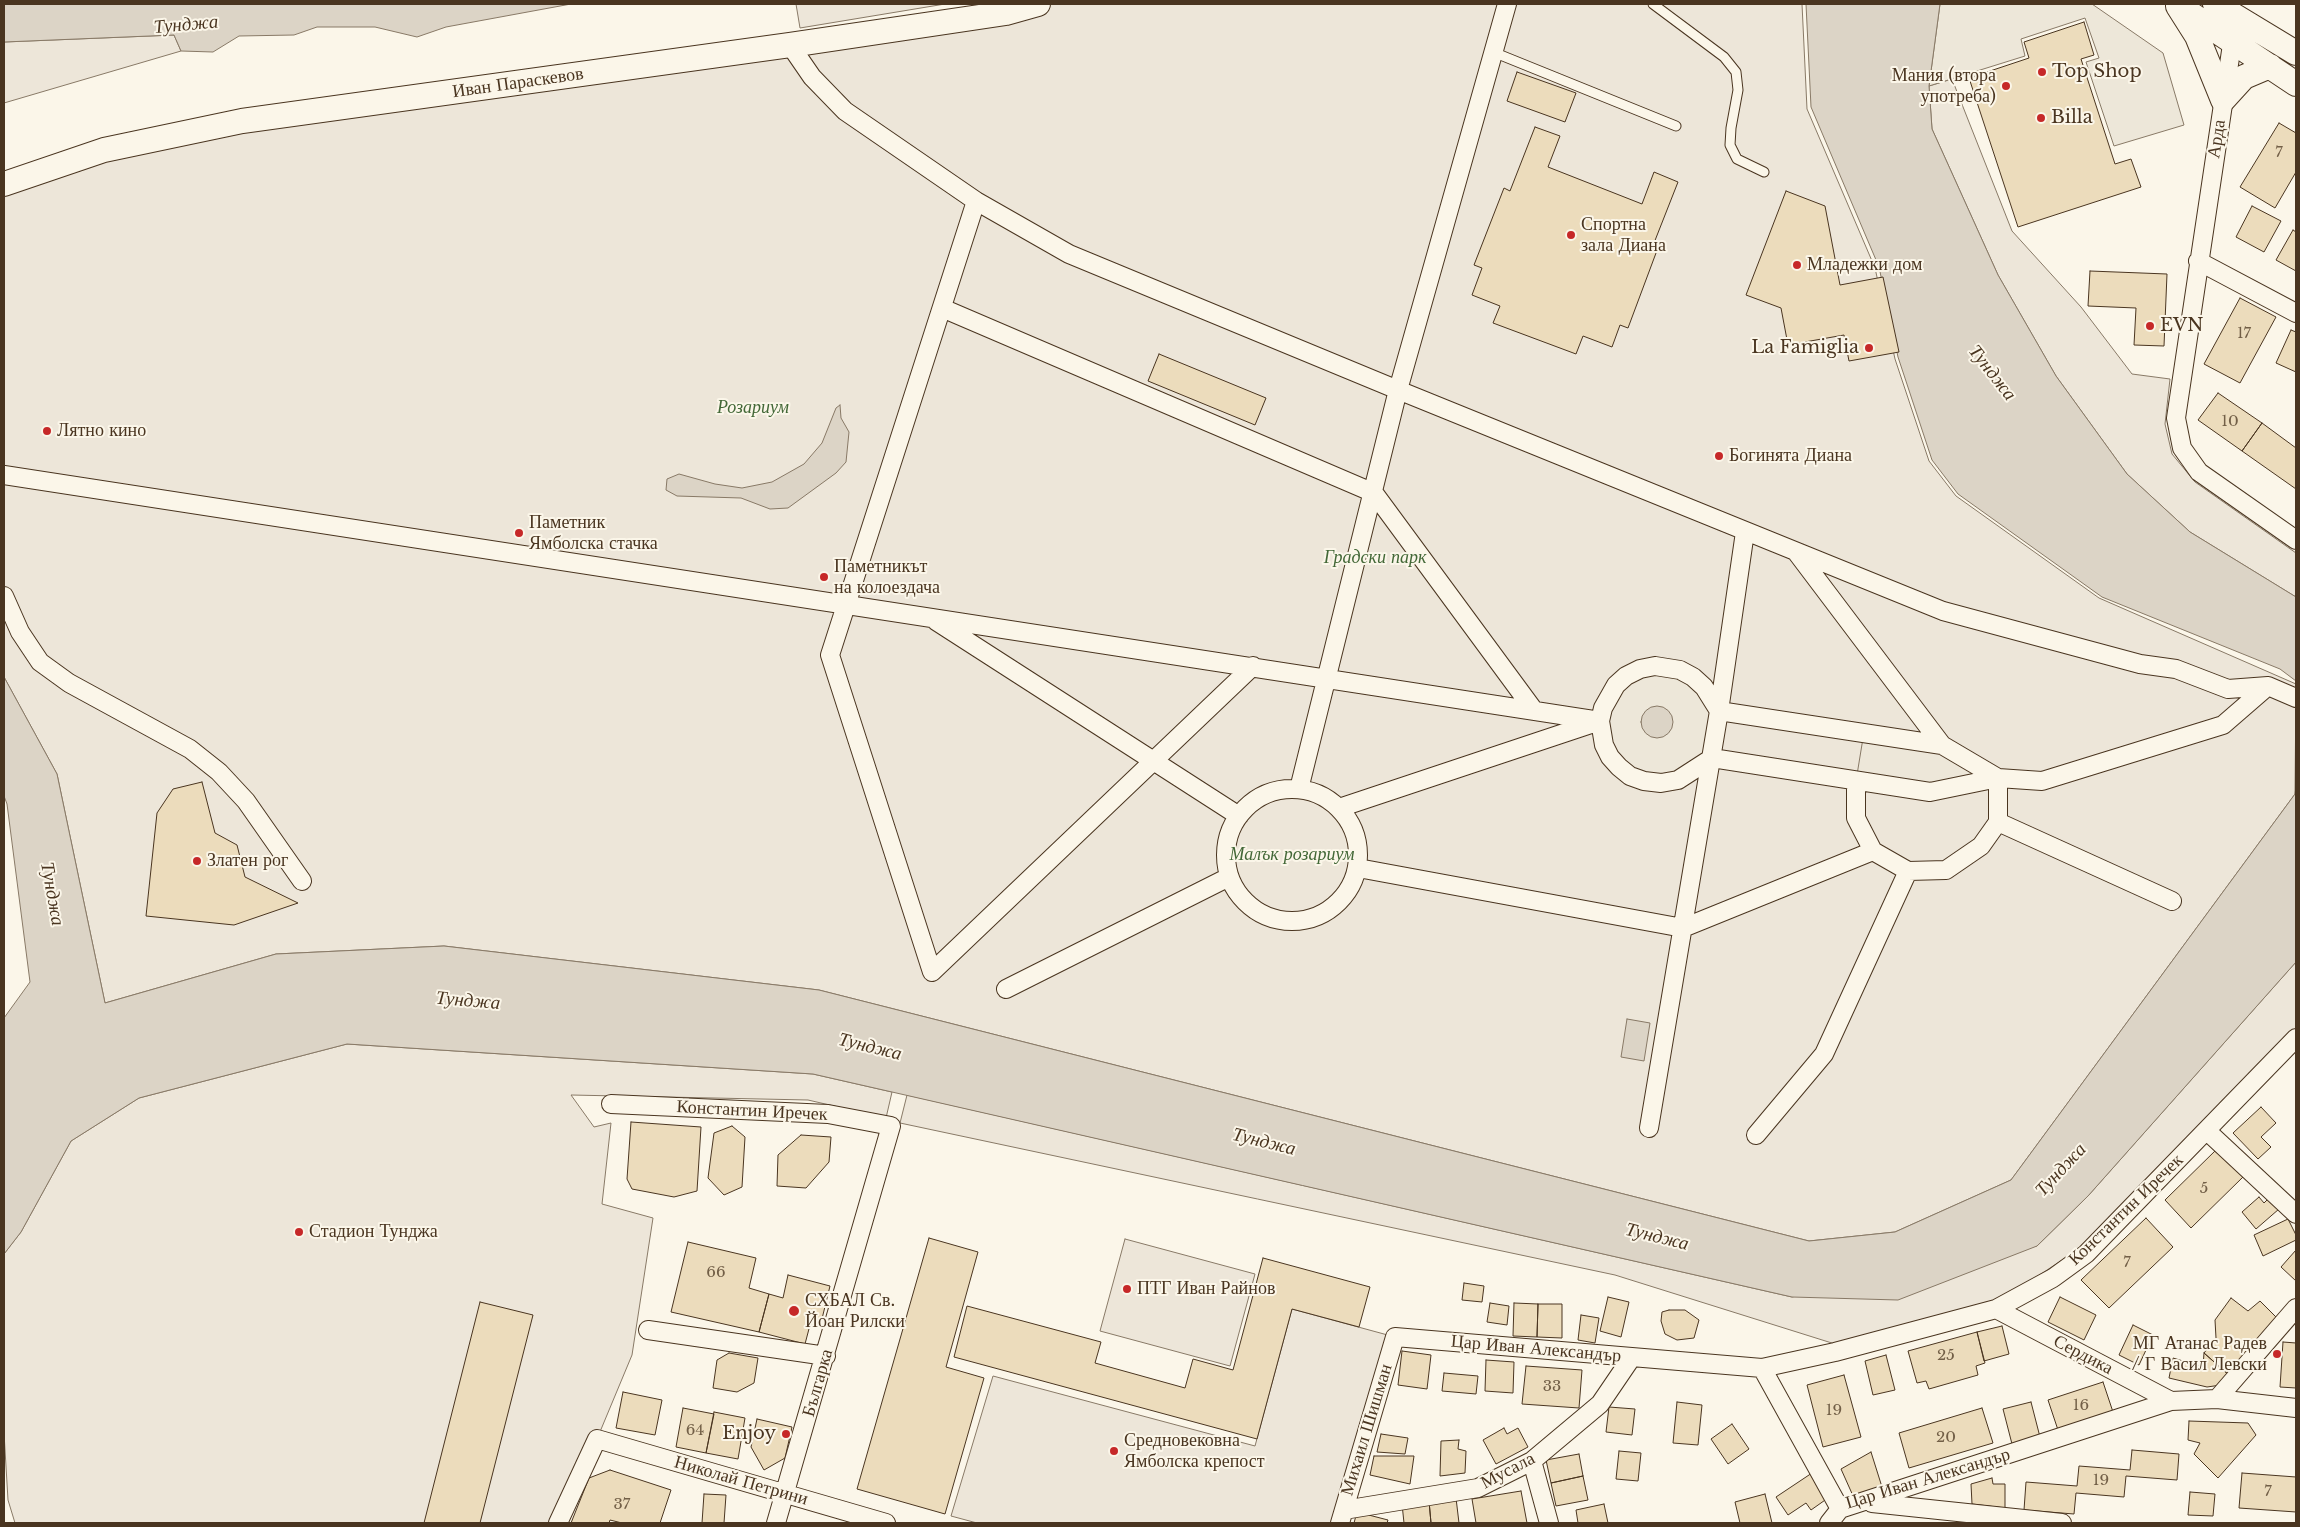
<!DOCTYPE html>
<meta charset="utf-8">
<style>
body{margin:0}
#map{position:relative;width:2300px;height:1527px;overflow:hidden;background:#fbf6e9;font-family:"Libre Baskerville",serif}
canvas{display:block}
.frame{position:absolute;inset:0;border:5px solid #4a3520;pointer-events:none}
</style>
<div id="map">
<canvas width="2300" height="1527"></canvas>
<div class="frame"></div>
</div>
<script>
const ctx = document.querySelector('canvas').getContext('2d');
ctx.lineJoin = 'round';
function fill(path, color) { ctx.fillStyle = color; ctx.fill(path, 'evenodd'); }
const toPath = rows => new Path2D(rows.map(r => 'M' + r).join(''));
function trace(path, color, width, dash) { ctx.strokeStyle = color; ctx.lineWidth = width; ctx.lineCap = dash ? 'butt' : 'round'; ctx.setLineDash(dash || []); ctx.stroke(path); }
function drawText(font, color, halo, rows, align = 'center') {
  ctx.font = font + ' "Libre Baskerville",serif'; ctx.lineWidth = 4; ctx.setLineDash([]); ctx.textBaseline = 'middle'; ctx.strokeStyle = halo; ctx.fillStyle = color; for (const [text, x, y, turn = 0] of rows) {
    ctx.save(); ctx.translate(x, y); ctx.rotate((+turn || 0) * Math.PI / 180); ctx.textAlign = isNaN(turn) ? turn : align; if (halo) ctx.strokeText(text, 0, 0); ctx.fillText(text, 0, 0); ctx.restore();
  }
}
const green = toPath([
 [796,4,945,4,800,28,796,4],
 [1038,4,1802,4,1807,109,1875,268,1895,359,1929,461,1956,496,2099,598,2296,684,2295,794,2011,1180,1895,1232,1809,1241,819,990,444,946,276,954,105,1003,57,774,4,677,4,184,104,150,1038,4],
 [174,35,181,51,4,103,4,42,174,35],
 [1952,79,2012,231,2081,307,2132,374,2170,379,2165,424,2172,454,2195,482,2296,553,2296,597,2190,532,2127,474,2056,376,1998,275,1932,129,1929,86,1952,79],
 [2296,962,2296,1028,2082,1247,2006,1297,1835,1344,1615,1275,900,1123,907,1095,1792,1297,2037,1246,2088,1196,2296,962],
 [347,1044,813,1074,892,1092,886,1118,808,1100,571,1095,594,1127,611,1123,602,1204,653,1218,632,1355,597,1439,558,1523,15,1523,8,1500,4,1433,4,1254,21,1232,71,1141,139,1098,347,1044],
 [1125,1239,1255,1274,1230,1366,1100,1331,1125,1239],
 [1292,1309,1395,1337,1340,1523,977,1523,951,1516,993,1376,1255,1446,1292,1309]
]);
fill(green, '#ede6d9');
trace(green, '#887966', 1);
const parking = toPath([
 [1940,4,2092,4,2163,53,2184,125,2114,146,2086,62,2099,58,2085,18,2021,39,2025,56,1929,86,1940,4],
 [1668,667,1719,711,1712,758,1694,771,1644,781,1604,745,1616,685,1668,667],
 [1864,732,1942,745,1998,778,1930,792,1856,781,1864,732]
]);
fill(parking, '#ede7d9');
trace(parking, '#887966', 1);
const water = toPath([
 [4,4,571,4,446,27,417,37,375,27,317,27,294,35,239,36,213,52,181,51,174,35,4,42,4,4],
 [1806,4,1940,4,1929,86,1932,129,1998,275,2056,376,2127,474,2190,532,2296,597,2296,681,2280,669,2102,597,1958,494,1932,460,1898,357,1879,267,1811,107,1806,4],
 [840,405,841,418,849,432,846,462,836,473,788,508,770,509,741,498,677,496,666,490,667,479,679,474,715,484,742,488,772,482,804,464,822,443,836,408,840,405],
 [4,677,57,774,105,1003,276,954,444,946,819,990,1809,1241,1895,1232,2011,1180,2295,794,2296,787,2296,962,2088,1196,2037,1246,1898,1300,1792,1297,813,1074,347,1044,139,1098,71,1141,21,1232,4,1254,4,1018,30,982,7,804,4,796,4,677],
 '1641 722a16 16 0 1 1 32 0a16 16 0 1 1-32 0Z',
 [1627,1019,1650,1023,1644,1061,1621,1057,1627,1019]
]);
fill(water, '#dcd4c6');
trace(water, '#887966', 1);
const building = toPath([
 [2084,22,2094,55,2081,59,2115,164,2131,159,2141,187,2018,227,1969,78,2029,58,2024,42,2084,22],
 [1517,72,1576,93,1565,122,1507,101,1517,72],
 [2279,123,2296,133,2296,172,2275,208,2240,187,2279,123],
 [1535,127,1560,136,1548,167,1642,204,1654,172,1678,182,1654,243,1659,245,1628,328,1620,325,1612,347,1583,336,1576,354,1493,323,1500,306,1472,295,1482,268,1474,265,1504,188,1510,191,1535,127],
 [1786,191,1825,206,1840,285,1883,277,1899,352,1849,361,1844,335,1788,345,1781,308,1746,295,1786,191],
 [2252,206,2281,221,2264,252,2236,237,2252,206],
 [2293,230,2296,232,2296,271,2276,260,2293,230],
 [2090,271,2167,274,2164,346,2134,345,2136,308,2088,306,2090,271],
 [2240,298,2276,317,2240,383,2204,364,2240,298],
 [2291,330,2296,332,2296,372,2276,363,2291,330],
 [1159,354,1266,398,1255,425,1148,381,1159,354],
 [2218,393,2262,423,2242,451,2198,420,2218,393],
 [2262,423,2296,448,2296,489,2242,451,2262,423],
 [202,782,215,833,237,845,245,877,298,903,234,925,146,916,157,813,173,789,202,782],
 [2261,1107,2276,1123,2261,1137,2271,1147,2258,1159,2233,1133,2261,1107],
 [631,1122,701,1127,697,1191,674,1197,632,1189,627,1179,631,1122],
 [732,1126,745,1137,742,1187,724,1195,708,1178,714,1133,732,1126],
 [801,1135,831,1137,829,1162,806,1188,777,1186,778,1155,801,1135],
 [2216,1150,2243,1177,2191,1228,2165,1200,2216,1150],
 [2259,1197,2264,1203,2269,1198,2279,1209,2256,1229,2242,1212,2259,1197],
 [2146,1218,2173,1247,2109,1308,2081,1280,2146,1218],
 [2288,1219,2296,1235,2296,1240,2263,1256,2254,1235,2288,1219],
 [929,1238,978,1252,946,1367,984,1378,945,1514,857,1489,929,1238],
 [688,1242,756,1258,749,1288,769,1294,759,1332,671,1312,688,1242],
 [2296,1250,2296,1281,2281,1267,2296,1250],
 [1263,1258,1370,1287,1359,1327,1292,1309,1257,1439,954,1357,967,1306,1101,1342,1095,1363,1185,1388,1193,1359,1233,1370,1263,1258],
 [788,1275,830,1286,820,1327,810,1325,805,1344,759,1332,769,1294,783,1298,788,1275],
 [1464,1283,1484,1286,1482,1302,1462,1300,1464,1283],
 [1608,1297,1629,1302,1621,1337,1600,1331,1608,1297],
 [2060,1297,2096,1315,2084,1340,2048,1322,2060,1297],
 [2231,1298,2248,1311,2260,1301,2277,1318,2230,1376,2204,1353,2216,1338,2215,1320,2231,1298],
 [480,1302,533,1315,480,1523,424,1523,480,1302],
 [1490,1303,1509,1306,1507,1325,1487,1322,1490,1303],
 [1514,1303,1538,1304,1537,1337,1513,1336,1514,1303],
 [1538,1304,1562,1304,1562,1338,1537,1337,1538,1304],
 [1669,1310,1685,1310,1699,1320,1694,1338,1677,1340,1665,1334,1661,1321,1662,1312,1669,1310],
 [1581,1315,1599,1318,1595,1343,1578,1340,1581,1315],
 [2133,1325,2153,1335,2139,1365,2119,1355,2133,1325],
 [2002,1326,2009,1354,1984,1361,1977,1332,2002,1326],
 [1977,1332,1985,1363,1976,1366,1978,1375,1929,1389,1926,1381,1917,1383,1908,1351,1977,1332],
 [2283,1342,2296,1343,2296,1388,2280,1387,2283,1342],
 [1402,1351,1431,1355,1427,1389,1398,1385,1402,1351],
 [729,1353,758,1358,754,1383,737,1392,713,1388,717,1360,729,1353],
 [2204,1353,2230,1376,2221,1385,2207,1387,2169,1378,2173,1358,2203,1367,2204,1353],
 [1886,1355,1895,1390,1873,1395,1865,1361,1886,1355],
 [1486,1360,1514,1362,1513,1393,1485,1391,1486,1360],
 [1526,1366,1582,1370,1579,1408,1522,1404,1526,1366],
 [1444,1373,1478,1376,1476,1394,1442,1391,1444,1373],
 [1844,1375,1861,1437,1823,1447,1807,1385,1844,1375],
 [2103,1382,2113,1412,2058,1430,2048,1400,2103,1382],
 [623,1392,662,1400,655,1435,616,1428,623,1392],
 [1677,1402,1702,1405,1698,1445,1673,1443,1677,1402],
 [2031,1402,2040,1437,2012,1444,2003,1409,2031,1402],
 [1609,1407,1635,1409,1632,1435,1606,1432,1609,1407],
 [683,1408,714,1414,706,1453,676,1447,683,1408],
 [1982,1408,1993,1443,1909,1468,1899,1433,1982,1408],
 [714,1412,745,1418,738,1459,706,1453,714,1412],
 [757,1419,792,1427,785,1458,764,1470,751,1447,757,1419],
 [2189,1421,2248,1423,2256,1435,2218,1478,2194,1454,2200,1443,2188,1440,2189,1421],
 [1732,1424,1749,1449,1728,1464,1711,1439,1732,1424],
 [1504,1428,1507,1434,1518,1428,1528,1447,1496,1464,1483,1440,1504,1428],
 [1381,1434,1408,1438,1405,1454,1377,1452,1381,1434],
 [1459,1440,1458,1449,1466,1451,1465,1473,1440,1476,1441,1441,1459,1440],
 [2132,1450,2179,1454,2177,1480,2126,1476,2124,1497,2076,1493,2074,1514,2024,1510,2026,1482,2077,1486,2079,1466,2130,1470,2132,1450],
 [1619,1451,1641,1453,1638,1481,1616,1479,1619,1451],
 [1871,1452,1882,1487,1854,1498,1841,1469,1871,1452],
 [1579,1454,1583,1476,1551,1483,1546,1460,1579,1454],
 [1374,1456,1414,1456,1410,1484,1370,1475,1374,1456],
 [610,1470,671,1490,660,1523,622,1523,610,1520,609,1523,571,1523,589,1478,610,1470],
 [1812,1473,1828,1498,1811,1510,1806,1503,1788,1515,1776,1497,1812,1473],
 [2242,1473,2296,1477,2296,1512,2239,1508,2242,1473],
 [1583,1476,1588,1500,1556,1506,1551,1483,1583,1476],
 [1992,1478,1993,1484,2005,1484,2005,1508,1972,1504,1971,1484,1992,1478],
 [1521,1491,1527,1523,1476,1523,1472,1499,1521,1491],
 [2190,1492,2215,1494,2213,1516,2188,1515,2190,1492],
 [704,1494,726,1495,724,1523,702,1523,704,1494],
 [1765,1494,1772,1523,1740,1523,1735,1502,1765,1494],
 [1456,1498,1459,1523,1431,1523,1429,1501,1456,1498],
 [1429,1501,1431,1523,1404,1523,1402,1504,1429,1501],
 [1604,1504,1608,1523,1578,1523,1576,1510,1604,1504],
 [1357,1512,1388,1520,1387,1523,1354,1523,1357,1512]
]);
fill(building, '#ecdcbc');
trace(building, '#4a3520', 1);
const lane = toPath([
 [1653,4,1724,57,1736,72,1738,90,1731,128,1730,145,1737,159,1764,172],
 [1493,52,1676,126]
]);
const street = toPath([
 [2234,31,2176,418,2182,448,2199,472,2296,540],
 [790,45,812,77,845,111,976,201,1069,254,1398,390,1507,4],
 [976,201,830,655,932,972,1253,666],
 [2198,261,2296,313],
 [942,308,1374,493,1533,709],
 [4,475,1600,721],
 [1797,553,1942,745],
 [4,596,20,632,40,662,69,683,190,749,219,772,246,801,302,881],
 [936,621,1239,816],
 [1655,666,1680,670,1693,677,1704,687,1719,711,1942,745,1998,778,1930,792,1712,758,1678,780,1661,783,1644,781,1630,776,1619,767,1610,757,1604,745,1600,721,1603,708,1616,685,1626,676,1640,669,1655,666],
 [1856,781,1856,818,1873,851,1908,871,1946,870,1981,846,1998,822,1998,778,2042,781,2223,725,2268,686],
 [1299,789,1398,390,1943,611,2140,664,2176,669,2228,689,2268,686,2296,698],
 '1226 855a66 66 0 1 1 132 0a66 66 0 1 1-132 0Z',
 [1339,808,1597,722],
 [1998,822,2172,901],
 [1358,868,1683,928,1873,851],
 [1006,989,1229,877],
 [611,1104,828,1114,891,1126,776,1523],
 [1649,1128,1719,711,1745,532],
 [2207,1131,2296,1214],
 [1756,1135,1824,1054,1908,871],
 [1996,1309,2171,1401],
 [648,1330,826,1356],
 [1762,1368,1835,1352,1996,1309,2053,1278,2086,1254,2296,1038],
 [2217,1399,2296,1308],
 [1532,1461,1549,1523],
 [1872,1503,2062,1523],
 [1344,1510,1478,1488,1532,1461,1600,1404,1632,1357],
 [558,1523,597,1439,886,1523],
 [1340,1523,1395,1337,1762,1368,1840,1509,2171,1401,2217,1399,2296,1408],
 [1829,1523,1840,1509]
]);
const secondary = toPath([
 [2215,4,2296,53],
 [2178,6,2197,36,2223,100,2244,77,2270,66],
 [2185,10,2296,84],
 [4,184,104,150,242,121,790,45,1006,13,1038,4]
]);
trace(lane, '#4a3520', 11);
trace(street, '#4a3520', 20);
trace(secondary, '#4a3520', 26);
trace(lane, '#fbf6e9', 9);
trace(street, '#fbf6e9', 18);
trace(secondary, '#fbf6e9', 24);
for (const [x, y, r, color] of [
 [2042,72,5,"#c62828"],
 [2006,86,5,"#c62828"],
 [2041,118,5,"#c62828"],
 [1571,235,5,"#c62828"],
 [1797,265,5,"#c62828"],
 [2150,326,5,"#c62828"],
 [1869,348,5,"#c62828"],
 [47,431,5,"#c62828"],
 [1719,456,5,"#c62828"],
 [519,533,5,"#c62828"],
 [824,577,5,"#c62828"],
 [197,861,5,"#c62828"],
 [299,1232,5,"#c62828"],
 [1127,1289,5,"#c62828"],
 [794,1311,6,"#c62828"],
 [2277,1354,5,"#c62828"],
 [786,1434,5,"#c62828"],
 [1114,1451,5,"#c62828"]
]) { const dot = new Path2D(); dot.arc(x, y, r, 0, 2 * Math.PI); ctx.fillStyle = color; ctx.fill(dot); trace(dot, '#fbf6e9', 2); }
drawText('15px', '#725f47', null, [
 ["7",2279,153],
 ["17",2244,334],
 ["10",2230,422],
 ["5",2204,1189],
 ["7",2127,1263],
 ["66",716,1273],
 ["25",1946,1356],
 ["33",1552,1387],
 ["16",2081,1406],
 ["19",1834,1411],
 ["64",695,1431],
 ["20",1946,1438],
 ["19",2101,1481],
 ["7",2268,1492],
 ["37",622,1505]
]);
drawText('18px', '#4a3520', '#fbf6e9', [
 ["Top Shop",2052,72],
 ["Мания (втора",1996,76,"right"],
 ["употреба)",1996,97,"right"],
 ["Billa",2051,118],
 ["Спортна",1581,225],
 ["зала Диана",1581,246],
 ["Младежки дом",1807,265],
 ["EVN",2160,326],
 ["La Famiglia",1859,348,"right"],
 ["Лятно кино",57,431],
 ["Богинята Диана",1729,456],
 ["Паметник",529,523],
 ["Ямболска стачка",529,544],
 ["Паметникът",834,567],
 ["на колоездача",834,588],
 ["Златен рог",207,861],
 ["Стадион Тунджа",309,1232],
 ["ПТГ Иван Райнов",1137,1289],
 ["СХБАЛ Св.",805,1301],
 ["Йоан Рилски",805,1322],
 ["МГ Атанас Радев",2267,1344,"right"],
 ["/ Г Васил Левски",2267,1365,"right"],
 ["Enjoy",776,1434,"right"],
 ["Средновековна",1124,1441],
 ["Ямболска крепост",1124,1462]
], 'left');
drawText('18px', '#4a3520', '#fbf6e9', [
 ["Иван Параскевов",518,83,-8],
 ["Арда",2217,139,-81],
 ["Константин Иречек",752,1111,3],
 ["Константин Иречек",2126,1210,-44],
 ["Цар Иван Александър",1536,1349,5],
 ["Сердика",2083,1355,28],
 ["Българка",818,1383,-74],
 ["Михаил Шишман",1367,1430,-73],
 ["Мусала",1508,1471,-28],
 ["Цар Иван Александър",1928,1479,-17],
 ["Николай Петрини",741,1481,16]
]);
drawText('italic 18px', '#436837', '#fbf6e9', [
 ["Розариум",753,408],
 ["Градски парк",1375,558],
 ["Малък розариум",1292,855]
]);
drawText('italic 19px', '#4a3520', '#fbf6e9', [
 ["Тунджа",186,25,-5],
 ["Тунджа",1992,373,52],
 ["Тунджа",52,894,80],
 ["Тунджа",468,1001,5],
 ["Тунджа",870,1047,14],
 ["Тунджа",1264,1142,14],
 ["Тунджа",2061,1170,-47],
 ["Тунджа",1657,1237,14]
]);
</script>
